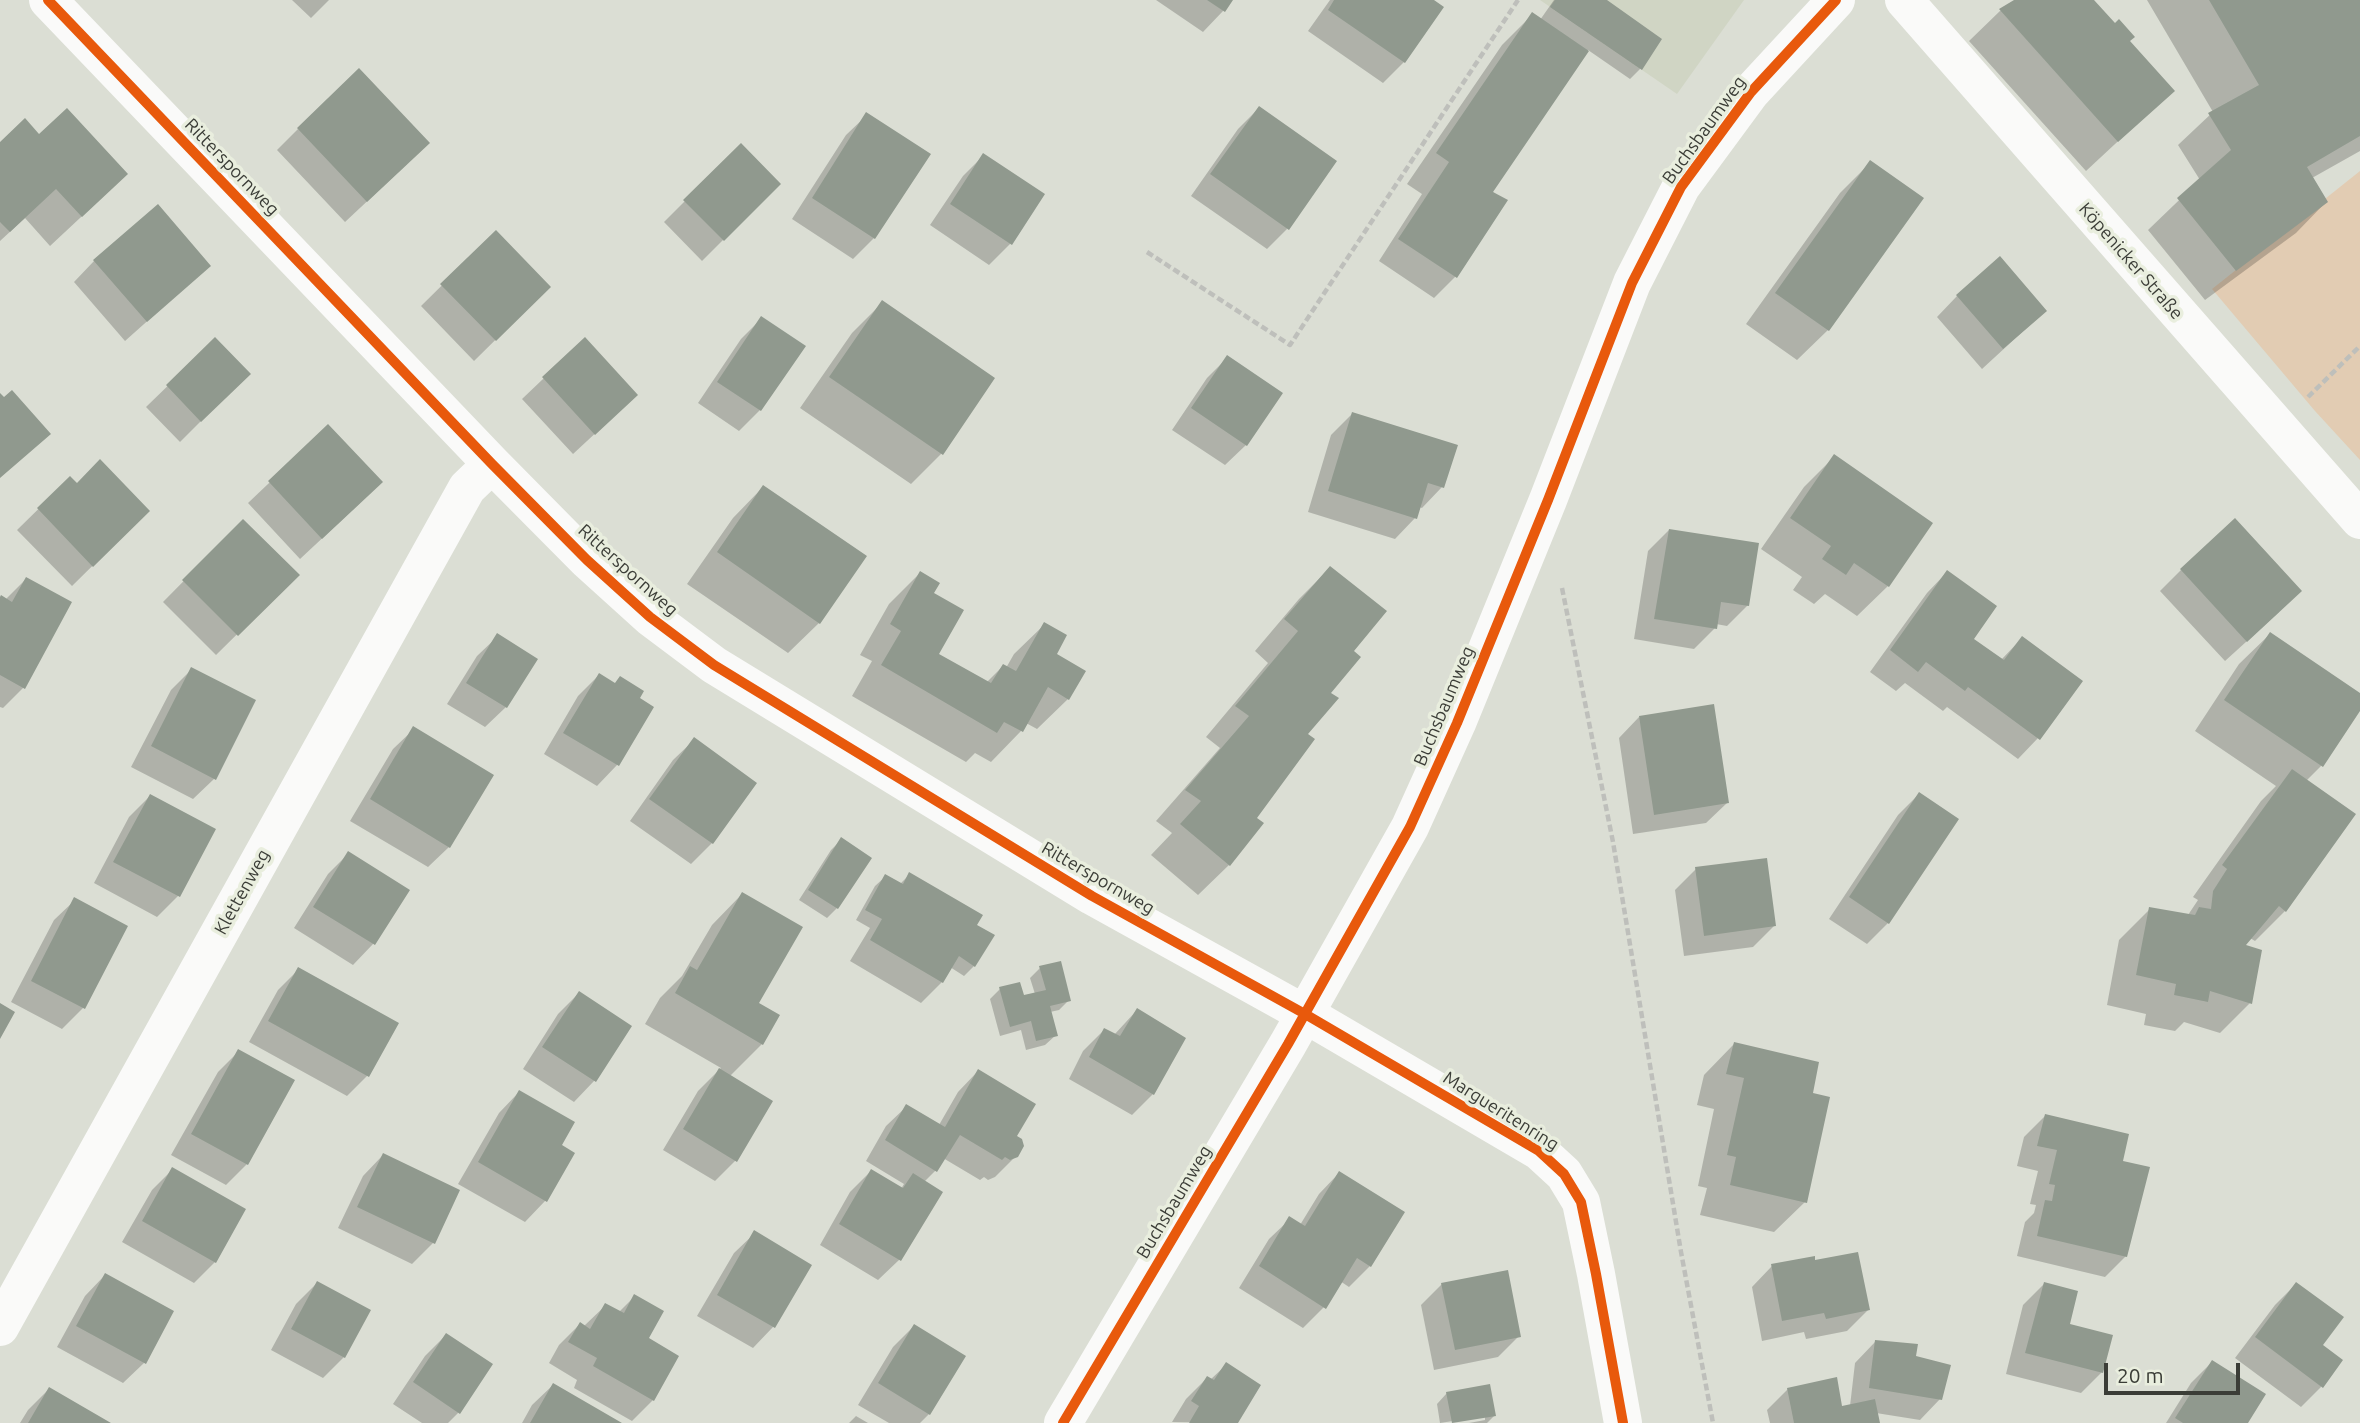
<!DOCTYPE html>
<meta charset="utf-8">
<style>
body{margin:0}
#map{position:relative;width:2360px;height:1423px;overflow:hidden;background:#dbded4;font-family:Ubuntu,sans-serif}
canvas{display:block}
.scale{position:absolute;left:2104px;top:1363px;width:136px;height:32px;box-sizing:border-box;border:4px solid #3b3d37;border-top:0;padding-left:9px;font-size:21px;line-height:24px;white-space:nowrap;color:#3b3d37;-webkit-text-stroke:5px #e9eede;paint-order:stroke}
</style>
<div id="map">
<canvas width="2360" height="1423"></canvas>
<div class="scale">20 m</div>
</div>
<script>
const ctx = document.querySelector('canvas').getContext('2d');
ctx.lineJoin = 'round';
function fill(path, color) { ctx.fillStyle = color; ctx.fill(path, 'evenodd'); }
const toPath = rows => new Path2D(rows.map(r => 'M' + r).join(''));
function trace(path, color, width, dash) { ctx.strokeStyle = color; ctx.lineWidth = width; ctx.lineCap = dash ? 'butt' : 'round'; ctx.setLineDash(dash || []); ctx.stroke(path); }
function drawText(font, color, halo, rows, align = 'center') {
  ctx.font = font + ' Ubuntu,sans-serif'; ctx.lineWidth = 7; ctx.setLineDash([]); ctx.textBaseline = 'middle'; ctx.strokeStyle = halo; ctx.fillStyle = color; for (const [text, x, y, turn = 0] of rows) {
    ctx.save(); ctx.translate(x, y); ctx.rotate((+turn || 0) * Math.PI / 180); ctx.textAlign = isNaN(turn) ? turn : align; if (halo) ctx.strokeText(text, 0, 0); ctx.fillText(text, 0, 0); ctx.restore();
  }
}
fill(toPath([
 [1540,0,1744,0,1677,94]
]), '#d0d5c4');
fill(toPath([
 [2360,171,2360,460,2315,411,2212,289]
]), '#e2ccb3');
fill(toPath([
 [292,0,329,0,311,18],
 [1156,0,1231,0,1223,11,1203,32],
 [1330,0,1431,0,1442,7,1404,62,1383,83,1308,31],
 [1554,0,1604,0,1660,40,1640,69,1630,79,1588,50,1491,191,1506,201,1455,277,1434,298,1379,261,1422,194,1407,184,1502,45,1532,15,1540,20],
 [2017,0,2092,0,2172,91,2086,171,1969,41,2000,11],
 [2147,0,2360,0,2360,151,2312,178,2326,202,2296,233,2205,300,2148,230,2200,180,2178,145,2213,112],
 [1259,108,1287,229,1267,249,1191,196,1238,129],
 [867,115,928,154,874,238,853,259,792,219,846,135],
 [298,129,407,164,345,222,277,150],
 [39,136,95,204,50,246,25,218,0,241,0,144],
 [741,145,779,184,702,261,664,222],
 [984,155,1043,195,1010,244,989,265,930,225,963,176],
 [1871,162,1828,330,1797,360,1746,324,1840,193],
 [496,232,549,287,474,361,421,306],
 [94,261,209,266,125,341,74,282],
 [1957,296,2045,311,1982,369,1937,317],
 [882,303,993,379,941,454,911,484,800,408,852,333],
 [762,318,760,410,739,431,698,403,741,339],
 [585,339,615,415,573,454,522,399],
 [215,340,248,374,180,442,146,407],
 [1228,357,1246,445,1225,465,1172,430,1207,378],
 [1352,414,1442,487,1422,508,1419,507,1415,518,1395,539,1308,512,1331,435],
 [328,427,360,503,300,559,248,503],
 [1835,456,1888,586,1857,616,1825,594,1814,604,1793,590,1802,577,1761,549,1804,487],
 [70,478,77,485,148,511,72,586,17,530],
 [763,487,819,623,788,653,687,584,733,518],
 [243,521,297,575,216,655,163,602],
 [1669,530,1748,605,1727,626,1716,624,1715,628,1694,649,1634,639,1648,551],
 [1330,568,1352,652,1255,818,1261,824,1229,865,1198,895,1151,855,1172,833,1156,821,1220,748,1206,737,1268,663,1255,651,1299,599],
 [2181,570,2279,612,2225,661,2160,591],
 [1947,572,1971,639,2001,660,2022,638,2038,738,2018,759,1947,707,1943,711,1905,683,1896,691,1870,672,1927,593],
 [920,573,932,594,937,654,986,683,1003,666,1006,668,1014,654,1045,624,1068,699,1037,729,1026,723,1021,731,991,762,975,753,966,762,852,696,872,661,860,655,889,604],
 [26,579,23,688,3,708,0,707,0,599,5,600],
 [2270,634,2360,695,2360,708,2321,766,2306,781,2285,911,2255,941,2250,938,2244,945,2250,1003,2220,1033,2184,1022,2175,1031,2144,1025,2146,1014,2107,1005,2119,940,2150,909,2188,915,2198,900,2193,897,2261,801,2276,786,2195,731,2239,664],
 [498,636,506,707,485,727,447,704,477,656],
 [192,669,214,779,193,799,131,767,171,690],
 [599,675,652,708,617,765,597,786,544,754,578,696],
 [1639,717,1727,803,1706,823,1633,834,1619,738],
 [414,729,449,847,428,867,350,821,393,749],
 [694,740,754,783,712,843,691,864,630,821,673,760],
 [1919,794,1888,923,1867,944,1829,919,1898,815],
 [150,796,213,830,178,896,157,917,94,883,129,817],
 [841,840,837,908,827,918,799,900,831,850],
 [349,853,408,890,373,944,353,965,294,928,328,874],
 [1696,869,1774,926,1753,947,1684,956,1675,890],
 [910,874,971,931,974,966,964,976,950,967,942,982,921,1003,850,961,870,928,856,920,875,886,886,876,900,884],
 [742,894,762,1044,730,1076,736,1160,715,1181,663,1150,698,1091,721,1068,645,1024,660,998,682,976,712,925],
 [75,900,83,1008,62,1029,11,1002,54,920],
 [1040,968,1069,1000,1059,1010,1050,1012,1056,1035,1045,1045,1026,1050,1021,1030,1000,1036,990,999,1000,989,1022,997,1035,994,1030,978],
 [299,969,368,1075,347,1096,249,1042,278,990],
 [579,993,630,1027,594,1081,574,1102,523,1069,558,1014],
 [1137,1010,1153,1094,1132,1115,1069,1079,1083,1051,1104,1030,1114,1035],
 [1734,1044,1810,1094,1805,1202,1774,1232,1700,1215,1707,1188,1698,1186,1714,1109,1697,1105,1704,1075],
 [239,1051,292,1081,247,1164,226,1185,171,1155,218,1072],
 [978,1071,1014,1136,1016,1156,995,1177,988,1180,984,1177,980,1180,943,1158,936,1170,924,1182,899,1260,878,1280,820,1245,850,1192,871,1171,901,1189,904,1184,866,1161,886,1126,907,1106,939,1125,958,1092],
 [519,1092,559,1146,573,1154,545,1201,525,1222,458,1184,499,1113],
 [2045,1116,2121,1162,2126,1256,2105,1277,2017,1256,2025,1222,2034,1213,2036,1205,2030,1204,2038,1171,2017,1166,2024,1137],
 [383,1155,458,1191,433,1243,412,1264,338,1228,363,1176],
 [173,1169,215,1262,194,1283,122,1242,152,1190],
 [1339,1173,1370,1266,1349,1287,1340,1281,1324,1307,1303,1328,1239,1288,1269,1239,1290,1219,1300,1225,1319,1194],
 [755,1233,810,1265,773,1327,753,1348,697,1316,734,1253],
 [1814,1263,1868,1310,1847,1331,1806,1339,1804,1332,1762,1341,1752,1287,1772,1266],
 [105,1275,144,1363,123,1383,57,1347,85,1296],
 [317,1283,344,1357,323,1378,271,1350,296,1304],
 [1442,1284,1519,1336,1498,1357,1434,1370,1421,1305],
 [2044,1284,2068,1325,2102,1372,2081,1393,2006,1374,2023,1305],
 [2296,1284,2320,1345,2321,1387,2301,1407,2235,1358,2275,1305],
 [635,1296,646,1339,653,1400,632,1421,574,1388,577,1380,549,1363,559,1345,580,1324,584,1326,606,1305,619,1312],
 [914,1326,929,1414,920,1423,889,1423,858,1405,893,1347],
 [446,1335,490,1365,458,1413,448,1423,422,1423,393,1404,425,1356],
 [1875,1342,1914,1357,1940,1399,1920,1420,1876,1413,1878,1423,1770,1423,1767,1410,1788,1389,1841,1408,1850,1406,1855,1363],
 [2212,1362,2246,1423,2166,1423,2191,1383],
 [1226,1365,1237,1423,1172,1422,1186,1399,1207,1378,1210,1380],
 [553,1385,619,1423,522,1423,532,1405],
 [49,1389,108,1423,20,1423,28,1410],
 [1447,1393,1494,1416,1487,1423,1469,1423,1485,1420,1485,1416,1440,1423,1437,1404],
 [856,1416,868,1423,849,1423]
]), '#0003');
fill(toPath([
 [1207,0,1233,0,1225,12],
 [1334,0,1434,0,1444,7,1405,63,1328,10],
 [1555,0,1607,0,1662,39,1642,70,1550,7],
 [2014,0,2094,0,2115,23,2119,19,2135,37,2130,41,2175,91,2118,142,1999,9],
 [2209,0,2360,0,2360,136,2307,167,2328,202,2236,271,2177,198,2231,150,2208,113,2259,85],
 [1532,12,1589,51,1493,192,1508,200,1457,278,1398,239,1449,162,1436,153],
 [359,68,430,143,367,202,297,128],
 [1259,106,1337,161,1289,230,1210,174],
 [67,108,128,174,82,217,56,189,10,232,0,222,0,142,25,118,39,134],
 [866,112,931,154,875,239,812,198],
 [741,143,781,184,724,241,683,200],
 [983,153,1045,194,1012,245,950,204],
 [1870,160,1924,198,1829,331,1775,293],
 [158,204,211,266,147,322,93,260],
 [496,230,551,287,496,341,440,284],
 [2000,256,2047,311,2003,349,1956,295],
 [882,300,995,378,943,455,829,377],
 [761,316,806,346,761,411,717,382],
 [215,337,251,374,201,422,166,385],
 [585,337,638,395,595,435,542,377],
 [1227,355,1283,393,1247,446,1191,408],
 [12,390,51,434,0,478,0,393,4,397],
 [1352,412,1458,445,1444,488,1428,483,1417,519,1328,491],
 [328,424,383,482,322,539,268,481],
 [1834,454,1933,523,1889,587,1854,563,1846,575,1822,559,1831,546,1790,518],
 [100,459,150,511,93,567,37,508,70,476,77,483],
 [763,485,867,556,820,624,717,552],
 [2235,518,2302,591,2247,642,2180,569],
 [243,519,300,575,238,636,182,580],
 [1669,529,1759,543,1749,606,1721,602,1717,629,1654,619],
 [1330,566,1387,611,1354,651,1361,657,1331,693,1339,698,1308,734,1315,739,1257,818,1264,823,1230,866,1180,824,1201,801,1185,790,1249,716,1235,706,1298,631,1284,619],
 [1947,570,1997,606,1974,639,2004,660,2022,636,2083,681,2040,740,1968,687,1965,691,1926,662,1918,672,1890,650],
 [920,571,940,583,934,593,964,610,939,654,991,683,1003,664,1016,671,1044,622,1067,635,1057,654,1086,671,1069,700,1048,687,1023,732,1004,722,997,733,881,665,901,631,890,624],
 [26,577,72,602,25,689,0,675,0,597,1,595,12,602],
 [2270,632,2360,693,2360,711,2323,767,2224,700],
 [497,633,538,659,507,708,466,683],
 [191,667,256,700,216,780,151,746],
 [599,673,615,683,620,676,644,691,640,698,654,707,619,766,563,733],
 [1714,704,1729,803,1654,815,1639,716],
 [413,726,494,775,450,848,370,799],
 [694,737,757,783,713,844,649,799],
 [2292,769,2356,814,2286,912,2279,906,2246,945,2262,950,2252,1004,2210,991,2208,1002,2174,995,2176,984,2136,975,2149,907,2195,915,2199,907,2211,909,2213,891,2227,869,2222,865],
 [1919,792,1959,819,1889,924,1849,897],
 [150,794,216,829,180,897,113,862],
 [841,837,872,858,838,909,808,890],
 [348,851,410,890,375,945,313,907],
 [1767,858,1776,926,1704,936,1695,867],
 [909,872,983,915,977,925,995,935,975,967,959,956,943,983,870,940,882,919,865,910,885,874,903,884],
 [742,892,803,927,759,1003,780,1015,763,1045,675,993,690,966,697,970],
 [74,897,128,926,85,1009,31,981],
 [1061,961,1071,1001,1050,1006,1058,1036,1036,1041,1031,1021,1010,1027,999,987,1020,982,1024,995,1046,990,1039,966],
 [298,967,399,1023,369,1077,268,1021],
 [579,991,632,1026,596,1082,542,1047],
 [0,1003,15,1012,0,1039],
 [1137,1008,1186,1038,1154,1095,1089,1057,1104,1028,1120,1036],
 [1734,1042,1819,1062,1813,1093,1830,1097,1807,1203,1730,1185,1736,1157,1727,1155,1744,1078,1726,1074],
 [238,1049,295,1080,248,1165,191,1134],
 [719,1068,773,1101,737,1162,683,1129],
 [978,1069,1036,1104,1017,1136,1022,1139,1024,1146,1018,1157,1010,1160,1005,1157,1002,1160,960,1135,937,1172,885,1140,906,1104,945,1127],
 [519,1090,575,1122,562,1145,575,1153,547,1202,478,1162],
 [2045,1114,2129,1134,2123,1161,2150,1167,2127,1257,2037,1236,2045,1200,2052,1201,2055,1185,2049,1184,2057,1150,2037,1146],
 [383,1153,460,1190,435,1244,357,1207],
 [172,1167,246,1209,216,1263,142,1221],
 [871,1169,903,1188,913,1173,943,1192,901,1261,839,1224],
 [1339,1171,1405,1212,1371,1267,1357,1258,1326,1309,1259,1266,1289,1216,1305,1226],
 [754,1230,812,1265,775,1328,717,1295],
 [1858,1252,1870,1310,1826,1319,1824,1313,1782,1321,1771,1264,1815,1256,1815,1260],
 [1508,1270,1521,1337,1455,1350,1441,1283],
 [105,1273,174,1311,146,1364,76,1326],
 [317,1281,371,1310,345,1358,291,1329],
 [2044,1282,2078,1291,2070,1324,2113,1335,2103,1373,2025,1353],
 [2296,1282,2344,1317,2323,1345,2343,1360,2323,1388,2255,1337],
 [634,1294,664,1311,649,1338,679,1356,654,1401,593,1366,597,1358,568,1342,580,1322,590,1329,605,1303,624,1313],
 [914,1324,966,1356,930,1415,878,1383],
 [446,1333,493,1364,460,1414,413,1382],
 [1875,1340,1918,1344,1916,1356,1951,1365,1942,1400,1869,1388],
 [2212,1360,2266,1394,2248,1423,2183,1423,2175,1418],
 [1226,1362,1261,1385,1238,1423,1189,1423,1199,1406,1191,1401,1207,1376,1214,1380],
 [1837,1377,1842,1406,1875,1399,1880,1423,1794,1423,1787,1388],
 [553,1383,622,1423,530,1423],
 [1490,1384,1496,1416,1452,1423,1446,1392],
 [49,1387,111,1423,28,1423]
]), '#90998e');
trace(toPath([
 [1147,252,1290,345,1518,0],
 [2308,397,2360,346],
 [1562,588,1613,842,1681,1252,1713,1423]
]), '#bebfbb', 4.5, [7, 3.5]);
trace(toPath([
 [48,0,492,464,587,560,650,617,714,665,1092,896,1305,1014,1539,1151,1564,1174,1581,1202,1596,1274,1623,1423],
 [1904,0,2360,520],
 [0,1327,467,488,492,464],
 [1063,1423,1288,1044,1410,827,1457,723,1548,500,1632,283,1681,187,1751,92,1836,0]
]), '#fafaf9', 38);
trace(toPath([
 [48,0,492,464,587,560,650,617,714,665,1092,896,1305,1014,1539,1151,1564,1174,1581,1202,1596,1274,1623,1423],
 [1063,1423,1288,1044,1410,827,1457,723,1548,500,1632,283,1681,187,1751,92,1836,0]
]), '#e8590c', 10);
drawText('18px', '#3b3d37', '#e9eede', [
 ["Buchsbaumweg",1704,130,-54],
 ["Ritterspornweg",232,167,46],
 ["Köpenicker Straße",2131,261,49],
 ["Ritterspornweg",628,570,42],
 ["Buchsbaumweg",1444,706,-67],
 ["Ritterspornweg",1098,878,30],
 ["Klettenweg",242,892,-61],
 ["Margueritenring",1501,1111,32],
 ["Buchsbaumweg",1174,1202,-59]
]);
</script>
